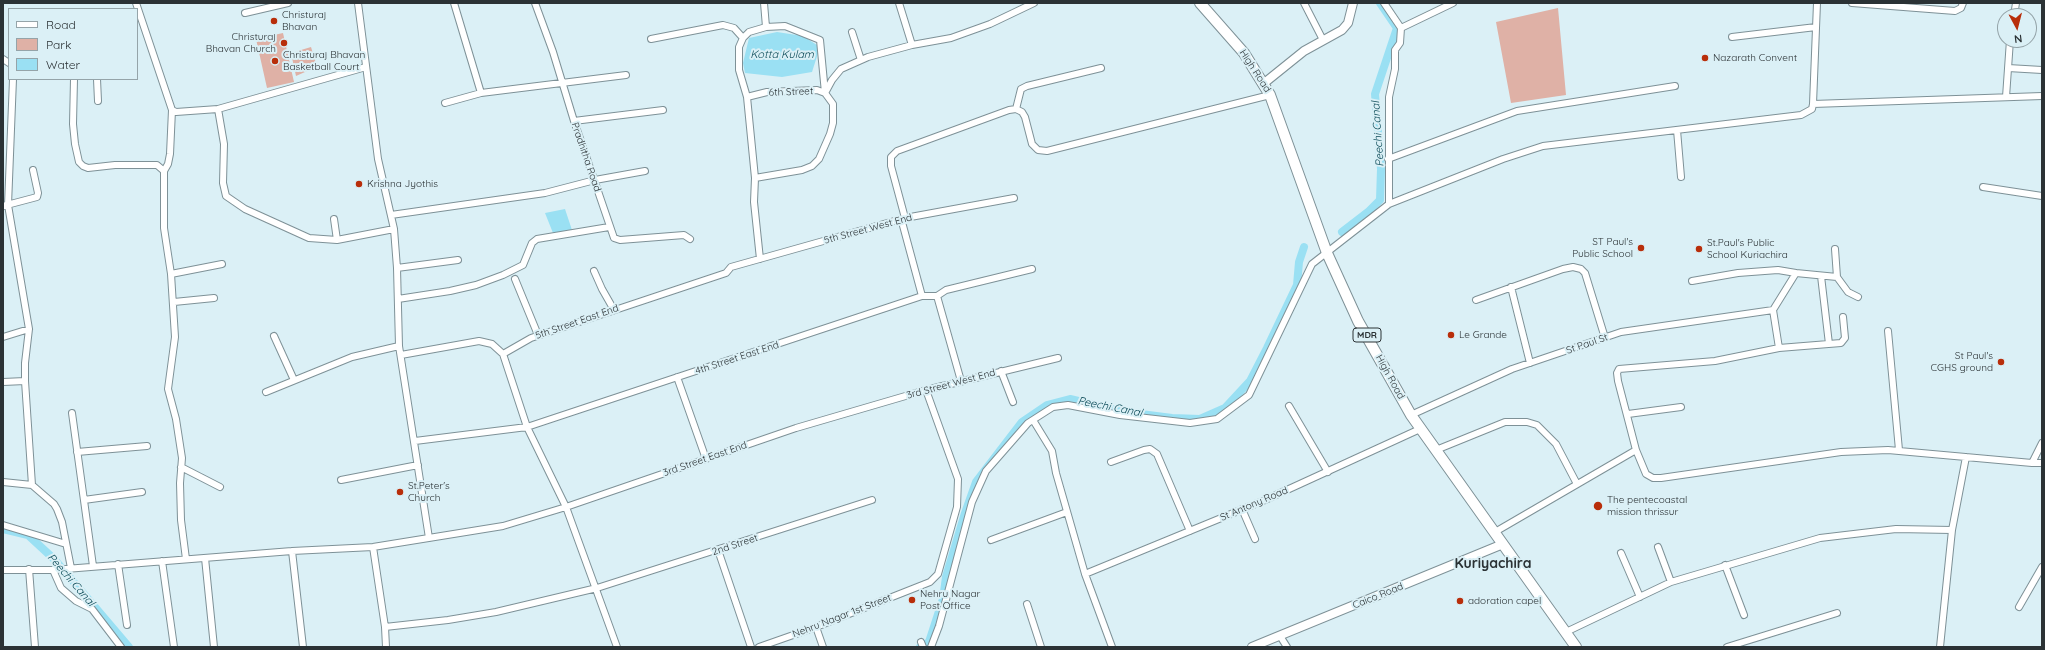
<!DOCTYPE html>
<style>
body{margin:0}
#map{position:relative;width:2045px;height:650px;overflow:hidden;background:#dbf0f6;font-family:Quicksand,sans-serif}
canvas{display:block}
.frame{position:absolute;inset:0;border:4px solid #2b3235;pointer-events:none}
.legend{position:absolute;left:8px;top:8px;width:130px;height:72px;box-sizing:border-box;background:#dbf0f6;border:1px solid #95a4a9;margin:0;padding:5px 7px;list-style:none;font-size:12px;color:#2b3235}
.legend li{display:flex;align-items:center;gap:8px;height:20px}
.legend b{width:20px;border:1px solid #95a4a9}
.north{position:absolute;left:1997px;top:8px;width:40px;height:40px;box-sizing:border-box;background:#dbf0f6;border:1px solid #95a4a9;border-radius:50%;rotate:173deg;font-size:11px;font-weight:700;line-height:16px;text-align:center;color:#2b3235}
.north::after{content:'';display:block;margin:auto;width:14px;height:18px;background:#b82e0a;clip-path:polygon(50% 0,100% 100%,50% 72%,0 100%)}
</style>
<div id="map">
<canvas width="2045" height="650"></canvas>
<div class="frame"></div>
<ul class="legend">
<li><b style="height:5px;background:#fff"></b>Road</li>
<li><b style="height:11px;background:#dfb1a6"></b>Park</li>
<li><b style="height:11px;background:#9ae0f3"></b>Water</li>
</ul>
<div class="north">N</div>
</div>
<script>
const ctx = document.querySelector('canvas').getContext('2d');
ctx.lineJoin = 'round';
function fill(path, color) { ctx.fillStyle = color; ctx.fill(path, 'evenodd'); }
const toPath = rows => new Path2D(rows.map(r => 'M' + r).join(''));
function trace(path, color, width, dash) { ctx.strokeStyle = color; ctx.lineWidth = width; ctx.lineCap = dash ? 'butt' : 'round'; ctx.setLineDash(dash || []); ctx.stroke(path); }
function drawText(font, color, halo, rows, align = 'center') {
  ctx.font = font + ' Quicksand,sans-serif'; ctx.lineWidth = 4; ctx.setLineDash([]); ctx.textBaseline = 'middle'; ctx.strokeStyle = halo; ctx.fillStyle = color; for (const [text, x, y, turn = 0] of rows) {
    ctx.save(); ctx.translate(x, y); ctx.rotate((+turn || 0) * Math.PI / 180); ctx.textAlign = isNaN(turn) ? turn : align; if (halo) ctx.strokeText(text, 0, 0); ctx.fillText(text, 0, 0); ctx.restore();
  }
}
fill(toPath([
 [1558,8,1566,95,1511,103,1496,22],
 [283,33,294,82,267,88,256,39],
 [311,47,318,70,314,68,296,76,291,53]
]), '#dfb1a6');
fill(toPath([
 [777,32,803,36,820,47,812,72,782,77,745,73,743,63,749,38],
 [565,209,572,230,553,233,545,213]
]), '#9ae0f3');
trace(toPath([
 [1342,232,1368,212,1380,200,1381,169,1375,94,1397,28,1380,3],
 [3,529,28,535,55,560,129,647],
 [920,647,929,642,943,599,946,577,965,513,976,482,1022,422,1047,405,1070,399,1125,412,1172,418,1200,419,1225,408,1250,381,1267,348,1297,285,1299,262,1304,247]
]), '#9ae0f3', 8);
const minor = toPath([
 [136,3,172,110,176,112,218,109],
 [358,3,378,159,394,229,397,268,399,346,429,538],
 [454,3,481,93],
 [535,3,553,52,574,121,614,238,620,240,684,235,690,239],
 [764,3,766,27],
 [899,3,912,45],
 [1304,3,1323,40],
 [1384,3,1401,28],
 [1852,3,1955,11,1961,8,1963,3],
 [245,13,288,3],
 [2014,16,2016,3],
 [852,32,861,60],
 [1732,37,1816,27],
 [651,39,723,25,734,28,743,38],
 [3,59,9,63],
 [2008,68,2042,70],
 [74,79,73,124,75,144,79,162,83,166,88,168,115,165,157,165,164,171,164,228,171,274,175,337,168,389,176,419,182,458,180,483,181,520,186,559],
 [97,79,98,101],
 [825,93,832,80,841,69,868,57,912,45,951,38,990,24,1034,3],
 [747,97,739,70,739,47,743,38,749,32,766,27,785,26,820,40,825,93],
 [2006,97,2010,40],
 [445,103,481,93,626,75],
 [1813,104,1817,3],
 [1016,109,1021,89,1027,86,1101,68],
 [574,121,663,110],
 [1677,130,1681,177],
 [1388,159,1517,111,1675,86],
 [164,171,168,164,170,154,172,110],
 [755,178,747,97,767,92,817,90,825,93,833,104,833,123,830,134,819,159,812,166,802,170,755,178,754,202,760,259],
 [1983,187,2042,196],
 [1389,204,1389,97,1395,69,1395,50,1400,43,1401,28,1453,3],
 [3,206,37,197,38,193,33,170],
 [391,215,545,193,595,180,645,171],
 [334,219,337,240,309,238,245,209,226,196,223,183,224,144,218,109,366,67],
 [337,240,394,229],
 [1835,249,1837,277],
 [397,268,458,260],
 [594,271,602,289,614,310],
 [171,274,222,264],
 [1821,276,1829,344],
 [515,279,538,335],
 [1692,281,1738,273,1778,270,1796,273],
 [1511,287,1530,363],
 [922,296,902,222,905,218,891,166,891,157,897,151,1009,110,1016,109,1022,112,1025,117,1032,144,1038,150,1047,151,1270,95],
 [937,296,961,381],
 [398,299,450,291,476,285,503,275,523,265,532,243,537,239,609,227],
 [1476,300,1563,269,1573,267,1581,269,1585,273,1605,338],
 [174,302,214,298],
 [1888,331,1899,450],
 [274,336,294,380],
 [3,337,29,329],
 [1779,348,1773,310,1796,273,1837,277,1848,292,1858,297],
 [401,355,479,341,492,344,503,354],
 [1001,371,1013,402],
 [677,377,706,459],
 [3,382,25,381],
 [266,392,352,357,399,346],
 [1289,406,1328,472],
 [72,413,93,566],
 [1628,414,1681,407],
 [1411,415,1512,369,1621,332,1773,310],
 [1033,420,1052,451,1056,473,1085,574,1112,647],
 [415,441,527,427,503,354,531,338,726,273,731,267,905,218,1014,198],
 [1436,450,1505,422,1527,422,1537,425,1556,444,1577,484],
 [1636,450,1618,381,1617,373,1619,369,1715,361,1779,348,1841,343,1845,338,1843,317],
 [77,452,147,446],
 [1111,462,1144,450,1150,449,1157,454,1190,531],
 [2032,463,2042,463],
 [181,467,220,487],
 [341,480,418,465],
 [3,482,32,485,25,381,25,363,29,329,8,205,13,79],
 [32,485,54,504,57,509,62,522,71,568],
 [84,500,142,492],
 [1242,509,1255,539],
 [3,525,66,544],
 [1952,530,1966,457],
 [1495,532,1636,450,1646,474,1653,478,1661,478,1841,452,1888,450,2032,463,2042,443],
 [991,540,1067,512],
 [373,547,385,627],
 [1658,547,1671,582],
 [718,550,751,647],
 [292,551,303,647],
 [1621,553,1640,597],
 [205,558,214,647],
 [162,561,174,647],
 [118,564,127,625],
 [1725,565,1744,615],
 [29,569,35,647],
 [3,570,53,570,292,551,373,547,503,526,566,507,796,428,926,390,1058,358],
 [53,570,61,588,76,601,92,609,121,647],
 [1085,574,1265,500,1420,429],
 [1027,604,1041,647],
 [2019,607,2042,567],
 [816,627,823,647],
 [1566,632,1671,582,1820,538,1896,529,1952,530,1940,647],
 [1280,636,1287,647],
 [921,642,923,647],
 [386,647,385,627,448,620,496,612,597,588,872,500],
 [617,647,566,507,527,427,922,296,937,296,946,290,1032,269],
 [759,647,816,627,930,582,938,574,957,507,958,479,926,390],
 [931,647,939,626,972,502,986,471,1028,423,1053,407,1068,405,1120,415,1190,423,1217,419,1249,395,1312,264,1389,204,1503,159,1543,146,1801,115,1812,109,1813,104,2042,96],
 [1727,647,1837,613]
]);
const tertiary = toPath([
 [1263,84,1304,51,1342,30,1348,23,1353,3],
 [1252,647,1503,544]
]);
const primary = toPath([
 [1200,3,1244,53,1270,95,1327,253,1358,321,1411,415,1576,647]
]);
trace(minor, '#7e9197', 8);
trace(tertiary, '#7e9197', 10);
trace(primary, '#7e9197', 12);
trace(minor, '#fff', 6);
trace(tertiary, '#fff', 8);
trace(primary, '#fff', 10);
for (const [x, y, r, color] of [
 [274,21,4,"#b82e0a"],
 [284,43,4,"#b82e0a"],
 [1705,58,4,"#b82e0a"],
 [275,61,4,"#b82e0a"],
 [359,184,4,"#b82e0a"],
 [1641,248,4,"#b82e0a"],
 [1699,249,4,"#b82e0a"],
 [1451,335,4,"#b82e0a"],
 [2001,362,4,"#b82e0a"],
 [400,492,4,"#b82e0a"],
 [1598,506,5,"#b82e0a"],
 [912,600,4,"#b82e0a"],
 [1460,601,4,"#b82e0a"]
]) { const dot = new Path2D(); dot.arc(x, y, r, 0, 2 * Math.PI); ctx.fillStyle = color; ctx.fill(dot); trace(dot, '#dbf0f6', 1.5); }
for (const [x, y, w] of [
 [1367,335,28]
]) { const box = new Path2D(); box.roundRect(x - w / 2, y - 7, w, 14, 3); ctx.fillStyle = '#dbf0f6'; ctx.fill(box); trace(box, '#2b3235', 1); }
drawText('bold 9px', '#2b3235', null, [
 ["MDR",1367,335]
]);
drawText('10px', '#2b3235', '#dbf0f6', [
 ["Christuraj",282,15],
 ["Bhavan",282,27],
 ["Christuraj",276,37,"right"],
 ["Bhavan Church",276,49,"right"],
 ["Christuraj Bhavan",283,55],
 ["Basketball Court",283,67],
 ["Nazarath Convent",1713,58],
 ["Krishna Jyothis",367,184],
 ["ST Paul's",1633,242,"right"],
 ["Public School",1633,254,"right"],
 ["St.Paul's Public",1707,243],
 ["School Kuriachira",1707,255],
 ["Le Grande",1459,335],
 ["St Paul's",1993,356,"right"],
 ["CGHS ground",1993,368,"right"],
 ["St.Peter's",408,486],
 ["Church",408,498],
 ["The pentecoastal",1607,500],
 ["mission thrissur",1607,512],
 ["Nehru Nagar",920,594],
 ["Post Office",920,606],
 ["adoration capel",1468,601]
], 'left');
drawText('10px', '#2b3235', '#dbf0f6', [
 ["High Road",1255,71,57],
 ["6th Street",791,92,-2],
 ["Pradhitha Road",586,157,71],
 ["5th Street West End",868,229,-15],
 ["5th Street East End",577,322,-19],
 ["St Paul St",1587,344,-19],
 ["4th Street East End",737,358,-18],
 ["High Road",1390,377,61],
 ["3rd Street West End",951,384,-15],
 ["3rd Street East End",705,459,-19],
 ["St Antony Road",1254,504,-23],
 ["2nd Street",735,545,-18],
 ["Caico Road",1378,596,-22],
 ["Nehru Nagar 1st Street",842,616,-21]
]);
drawText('italic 11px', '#0b4a57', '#dbf0f6', [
 ["Kotta Kulam",782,55],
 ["Peechi Canal",1378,134,-94],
 ["Peechi Canal",1110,407,11],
 ["Peechi Canal",71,580,49]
]);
drawText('bold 14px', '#2b3235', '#dbf0f6', [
 ["Kuriyachira",1493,564]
]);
</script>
